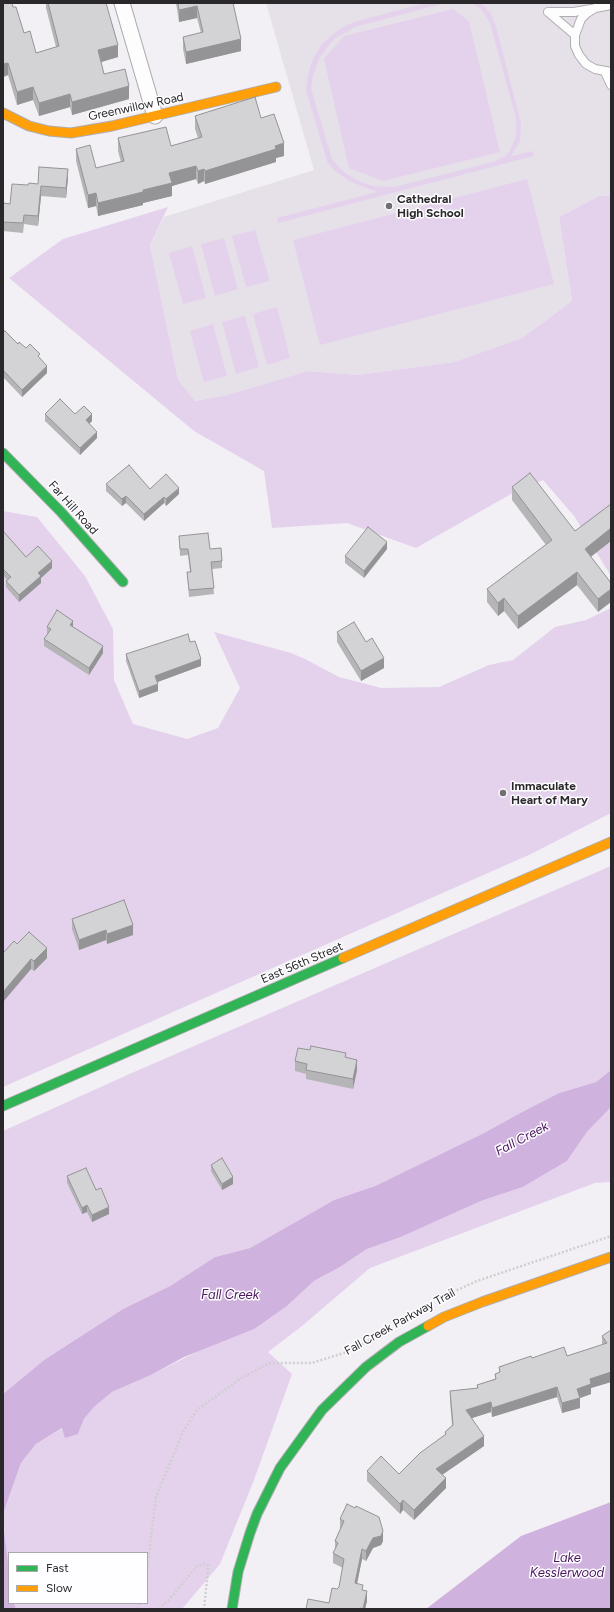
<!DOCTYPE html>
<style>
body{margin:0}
#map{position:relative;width:614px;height:1612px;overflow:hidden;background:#f2f0f4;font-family:Figtree,sans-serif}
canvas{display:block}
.frame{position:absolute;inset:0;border:4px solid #2a282a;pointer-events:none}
.legend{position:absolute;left:8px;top:1552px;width:140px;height:52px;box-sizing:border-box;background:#fefdff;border:1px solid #a9a8aa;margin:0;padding:5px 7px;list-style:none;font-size:12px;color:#2a282a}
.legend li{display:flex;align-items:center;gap:8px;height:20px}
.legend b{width:20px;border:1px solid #a9a8aa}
</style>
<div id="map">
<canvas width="614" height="1612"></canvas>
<div class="frame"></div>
<ul class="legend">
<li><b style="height:5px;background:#30b455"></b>Fast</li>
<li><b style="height:5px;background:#ff9f0a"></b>Slow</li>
</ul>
</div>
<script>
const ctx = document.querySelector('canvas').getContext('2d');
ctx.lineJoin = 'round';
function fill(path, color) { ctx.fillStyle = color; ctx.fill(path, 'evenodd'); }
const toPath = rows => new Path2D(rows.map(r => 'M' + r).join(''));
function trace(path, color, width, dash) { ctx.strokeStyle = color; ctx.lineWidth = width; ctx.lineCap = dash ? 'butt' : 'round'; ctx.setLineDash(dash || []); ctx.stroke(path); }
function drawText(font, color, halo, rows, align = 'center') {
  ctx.font = font + ' Figtree,sans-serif'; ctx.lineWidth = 3; ctx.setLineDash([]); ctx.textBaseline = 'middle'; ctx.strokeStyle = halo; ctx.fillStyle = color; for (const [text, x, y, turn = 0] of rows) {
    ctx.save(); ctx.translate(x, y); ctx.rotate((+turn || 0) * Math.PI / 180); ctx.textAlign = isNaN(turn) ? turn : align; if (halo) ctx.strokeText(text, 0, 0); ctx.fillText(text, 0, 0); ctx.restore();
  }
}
fill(toPath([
 [266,3,611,3,611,196,599,196,559,217,572,301,522,338,454,362,358,375,308,371,227,395,194,401,178,380,150,245,164,217,314,170]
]), '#e6e0e9');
fill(toPath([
 [426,3,445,3,355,27,334,39,320,57,313,75,311,89,332,159,345,173,359,181,373,186,394,187,493,162,504,157,509,152,516,137,516,118,490,23,481,9,471,3,481,3,485,7,491,14,496,26,521,124,520,141,511,156,533,151,534,156,278,223,277,218,377,192,349,181,334,170,327,161,306,90,308,74,313,59,322,44,341,28,357,21],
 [453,9,469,21,500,152,383,181,349,168,324,59,344,36],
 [527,179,554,284,320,345,293,240],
 [599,196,611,196,611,576,574,516,543,480,511,494,416,548,347,523,272,528,264,471,194,431,9,278,63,239,168,207,150,245,178,380,195,401,227,395,308,371,358,375,454,362,522,338,572,301,559,217],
 [255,230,270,281,246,287,232,236],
 [224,238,238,289,215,296,201,244],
 [192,246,206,298,183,304,169,253],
 [277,307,290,358,267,365,253,314],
 [245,316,259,367,236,374,222,322],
 [213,324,227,376,204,382,190,331],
 [3,511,37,517,85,576,113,629,114,680,133,724,187,739,218,728,240,688,214,632,291,653,305,659,339,677,381,688,439,687,489,665,513,660,555,627,586,620,611,608,611,813,531,854,3,1087],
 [611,866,611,1070,596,1082,559,1093,522,1112,484,1133,375,1186,334,1200,250,1248,215,1257,170,1286,123,1309,44,1360,3,1394,3,1131,134,1072],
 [611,1107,611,1182,595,1183,370,1268,302,1326,268,1352,292,1374,254,1480,220,1564,182,1609,16,1609,14,1603,147,1603,147,1553,9,1553,9,1582,3,1514,21,1463,36,1444,63,1428,78,1434,84,1419,94,1407,112,1392,151,1375,287,1306,314,1281,340,1267,367,1249,401,1237,481,1201,523,1187,567,1161,587,1132]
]), '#e4d2ed');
fill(toPath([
 [611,1070,611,1107,587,1132,567,1161,523,1187,481,1201,401,1237,367,1249,340,1267,314,1281,287,1306,254,1329,184,1357,151,1375,112,1392,94,1407,84,1419,78,1434,65,1438,62,1428,36,1444,21,1463,3,1514,3,1394,44,1360,123,1309,170,1286,215,1257,250,1248,334,1200,375,1186,484,1133,522,1112,559,1093,596,1082],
 [611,1502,611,1609,426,1609,521,1536],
 [3,1521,8,1563,9,1603,14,1603,16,1609,3,1609]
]), '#d0b2df');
const lane = toPath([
 [611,5,595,8,587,13,581,19,575,35,575,46,579,55,586,64,595,69,611,72],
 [548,12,574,12,591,9],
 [548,12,575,35],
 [605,72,611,85]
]);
const street = toPath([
 [122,3,155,116]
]);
const fast = toPath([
 [3,453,61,512,123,582],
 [3,1106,343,958],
 [232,1609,238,1572,250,1533,257,1514,280,1468,322,1410,366,1367,399,1342,428,1326]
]);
const slow = toPath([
 [3,113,29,126,49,131,71,133,112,126,276,87],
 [343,958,611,842],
 [428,1326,444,1317,482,1302,611,1257]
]);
trace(lane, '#aeadb0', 10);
trace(street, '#aeadb0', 17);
trace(fast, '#aeadb0', 11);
trace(slow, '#aeadb0', 11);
trace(toPath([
 [453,1292,477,1281,611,1236],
 [147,1570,156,1497,183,1432,197,1410,240,1379,269,1363,312,1363,350,1351,371,1339],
 [138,1609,140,1603],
 [159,1609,168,1601,197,1566,205,1564,208,1565,208,1570,204,1609]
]), '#cfcfd0', 2.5, [2, 2]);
trace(lane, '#fdfdfd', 8);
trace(street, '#fdfdfd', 15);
trace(fast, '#30b455', 9);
trace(slow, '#ff9f0a', 9);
fill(toPath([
 [3,3,13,7,24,33,36,53,56,47,46,8,46,3,106,3,118,57,101,62,104,74,129,99,72,115,70,107,39,116,33,100,17,105,8,75,3,77],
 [176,3,233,3,241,51,186,64,183,49,183,37,201,33,197,18,179,22],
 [195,116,261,118,284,156,276,158,276,162,205,184,204,181,198,184,196,179,172,186,172,196,143,203,143,205,98,216,96,206,88,208,76,161,76,149,96,168,121,162,118,151,118,138,171,146,198,138,195,129],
 [68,178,66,198,41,196,38,226,24,224,23,233,3,231,3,203,10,204,38,184],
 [3,333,18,344,26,348,40,358,47,373,22,397,3,377],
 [45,414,75,414,92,421,89,424,97,438,80,455,45,421],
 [106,484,150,489,179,494,166,506,164,503,144,521,126,503,122,506,106,491],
 [512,487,575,531,611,504,611,541,591,557,611,583,598,612,577,585,518,629,504,611,498,616,487,602,487,589,546,545,512,500],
 [3,531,26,557,52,568,41,578,41,583,19,602,6,587,6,581,7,580,3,575],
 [179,536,210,549,222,561,222,568,212,569,214,594,189,597,187,572,190,572,188,555,180,556],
 [387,549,364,578,345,563,345,556],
 [47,627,73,627,103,653,89,675,44,646,44,639,48,634,47,634],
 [337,632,366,642,384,668,361,681,337,642],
 [190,642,201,666,157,682,158,691,139,698,126,661,126,654],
 [72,919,133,935,107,944,106,940,79,950,72,929],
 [17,944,47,958,34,971,31,969],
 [346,1057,357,1070,353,1089,306,1079,306,1074,295,1071,295,1061],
 [211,1165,233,1184,222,1190,211,1171],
 [67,1176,96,1190,109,1214,92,1222,87,1212,82,1214,67,1183],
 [611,1330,611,1382,591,1388,591,1394,580,1398,580,1408,562,1413,557,1397,492,1417,491,1412,472,1418,484,1446,442,1475,446,1488,414,1520,403,1510,400,1514,367,1481,367,1471,399,1474,445,1435,445,1432,452,1425,450,1401,450,1391,477,1388,477,1385,495,1379,495,1374,499,1373,499,1367,532,1358,567,1356,602,1345,602,1336],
 [340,1519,383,1541,381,1545,373,1548,366,1561,362,1559,357,1584,363,1590,367,1601,365,1609,306,1609,329,1603,337,1589,339,1587,343,1568,333,1563,333,1553,335,1550,335,1541,340,1529]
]), '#b5b5b7');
fill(toPath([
 [197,6,197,18,179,22,179,10],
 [241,39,241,51,186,64,186,52],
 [118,45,118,57,98,63,98,50],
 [8,63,8,75,3,77,3,64],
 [129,86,129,99,72,115,72,102],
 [33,87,33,100,17,105,17,92],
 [70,94,70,107,39,116,39,103],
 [284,143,284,156,276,158,276,162,205,184,205,171],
 [196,166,196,179,172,186,172,196,143,203,143,205,98,216,98,203,169,173],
 [68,169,68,178,66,198,66,188],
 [204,169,204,181,198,184,198,171],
 [41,186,41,196,38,226,38,216],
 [96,193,96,206,88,208,88,195],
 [47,366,47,373,22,397,22,390],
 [92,414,92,421,86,427,86,420],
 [97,432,97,438,80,455,80,448],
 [179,488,179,494,166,506,166,499],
 [126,496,126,503,122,506,122,499],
 [164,497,164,503,144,521,144,514],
 [611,528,611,541,585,561,585,549],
 [387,542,387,549,364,578,364,571],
 [52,561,52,568,41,578,41,583,19,602,19,595,38,573],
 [577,572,577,585,518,629,518,616],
 [611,589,611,602,598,612,598,599],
 [504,598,504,611,498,616,498,603],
 [73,621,73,627,70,625],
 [103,646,103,653,89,675,89,668],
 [384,658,384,668,361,681,361,671],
 [201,659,201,666,155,683,155,676],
 [158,684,158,691,139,698,139,691],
 [133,925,133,935,107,944,107,934],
 [106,930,106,940,79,950,79,940],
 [47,948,47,958,34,971,34,961],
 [31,959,31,969,3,1002,3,992],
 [357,1060,357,1070,353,1089,353,1079],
 [233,1177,233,1184,222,1190,222,1184],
 [87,1205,87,1212,82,1214,82,1208],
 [109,1207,109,1214,92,1222,92,1215],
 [611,1372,611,1382,591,1388,591,1394,580,1398,580,1408,562,1413,562,1403,577,1389,590,1379],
 [557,1387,557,1397,492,1417,492,1408],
 [491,1402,491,1412,466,1420,466,1410],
 [484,1436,484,1446,436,1479,436,1469],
 [446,1478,446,1488,414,1520,414,1510],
 [403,1500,403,1510,400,1514,400,1504],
 [383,1531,383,1541,381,1545,373,1548,366,1561,366,1551,373,1538],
 [362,1549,362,1559,355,1593,355,1583],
 [367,1591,367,1601,365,1609,363,1609]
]), '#949395');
const building = toPath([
 [3,3,12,3,13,7,16,7,24,33,30,31,36,53,59,46,48,3,106,3,118,45,98,50,104,74,125,69,129,86,72,102,70,94,39,103,33,87,17,92,8,63,3,64,3,3],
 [178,3,233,3,241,39,186,52,183,37,203,32,197,6,179,10,178,3],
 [255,97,261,118,274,114,284,143,275,146,276,149,205,171,204,169,198,171,196,166,169,173,172,183,143,190,143,192,98,203,96,193,88,195,76,149,90,145,96,168,124,161,118,138,166,127,171,146,202,137,195,116,255,97],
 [39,167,68,169,66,188,41,186,38,216,24,215,23,223,3,222,3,203,10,204,12,184,28,185,29,183,38,184,39,167],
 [5,331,18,344,19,342,26,348,30,344,40,354,38,356,47,366,22,390,3,370,3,333,5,331],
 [60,399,75,414,84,406,92,414,86,420,97,432,80,448,45,414,60,399],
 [129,465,150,489,166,474,179,488,166,499,164,497,144,514,126,496,122,499,106,484,129,465],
 [530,473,575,531,611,504,611,528,585,549,611,583,611,589,598,599,577,572,518,616,504,598,498,603,487,589,552,540,512,487,530,473],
 [368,527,387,542,364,571,345,556,368,527],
 [3,531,26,557,38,546,52,561,38,573,41,576,19,595,6,581,11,577,3,569,3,531],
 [208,533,210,549,221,548,222,561,211,562,214,588,189,590,187,572,191,572,188,549,180,549,179,536,208,533],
 [57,610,73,621,70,625,103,646,89,668,44,639,51,629,47,627,57,610],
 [354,622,366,642,372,638,384,658,361,671,337,632,354,622],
 [188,634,190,642,195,641,201,659,155,676,158,684,139,691,126,654,188,634],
 [124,900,133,925,107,934,106,930,79,940,72,919,124,900],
 [29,932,47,948,34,961,31,959,3,992,3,953,14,941,17,944,29,932],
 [311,1046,346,1053,345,1057,357,1060,353,1079,306,1070,307,1064,295,1061,298,1048,310,1050,311,1046],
 [222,1158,233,1177,222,1184,211,1165,222,1158],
 [86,1168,96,1190,101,1188,109,1207,92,1215,87,1205,82,1208,67,1176,86,1168],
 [611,1330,611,1372,590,1379,591,1384,577,1389,580,1398,562,1403,557,1387,492,1408,491,1402,466,1410,484,1436,436,1469,446,1478,414,1510,403,1500,400,1504,367,1471,381,1456,399,1474,420,1453,446,1434,445,1432,453,1425,450,1391,478,1388,477,1385,496,1379,495,1374,500,1372,499,1367,531,1356,532,1358,564,1347,567,1356,607,1343,602,1336,611,1330],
 [347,1504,355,1508,356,1506,379,1517,383,1531,381,1536,373,1538,366,1551,362,1549,355,1583,363,1585,362,1590,367,1591,363,1609,360,1608,360,1609,306,1609,308,1599,329,1603,332,1588,337,1589,339,1587,344,1559,333,1553,338,1543,335,1541,344,1521,340,1519,347,1504]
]);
fill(building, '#d3d2d5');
trace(building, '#949395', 1);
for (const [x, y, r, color] of [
 [389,206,4,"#706e71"],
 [503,793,4,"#706e71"]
]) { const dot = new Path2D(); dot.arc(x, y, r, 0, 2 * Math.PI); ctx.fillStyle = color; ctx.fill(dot); trace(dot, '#fefdff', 1.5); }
drawText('12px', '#2a282a', '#fefdff', [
 ["Greenwillow Road",136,107,-12],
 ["Far Hill Road",73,508,48],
 ["East 56th Street",302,963,-23],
 ["Fall Creek Parkway Trail",400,1322,-29]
]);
drawText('bold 12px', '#2a282a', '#fefdff', [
 ["Cathedral",397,199],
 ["High School",397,213],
 ["Immaculate",511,786],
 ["Heart of Mary",511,800]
], 'left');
drawText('italic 13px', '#4a155e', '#fefdff', [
 ["Fall Creek",522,1139,-28],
 ["Fall Creek",230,1295],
 ["Lake",567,1558],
 ["Kesslerwood",567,1573]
]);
</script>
